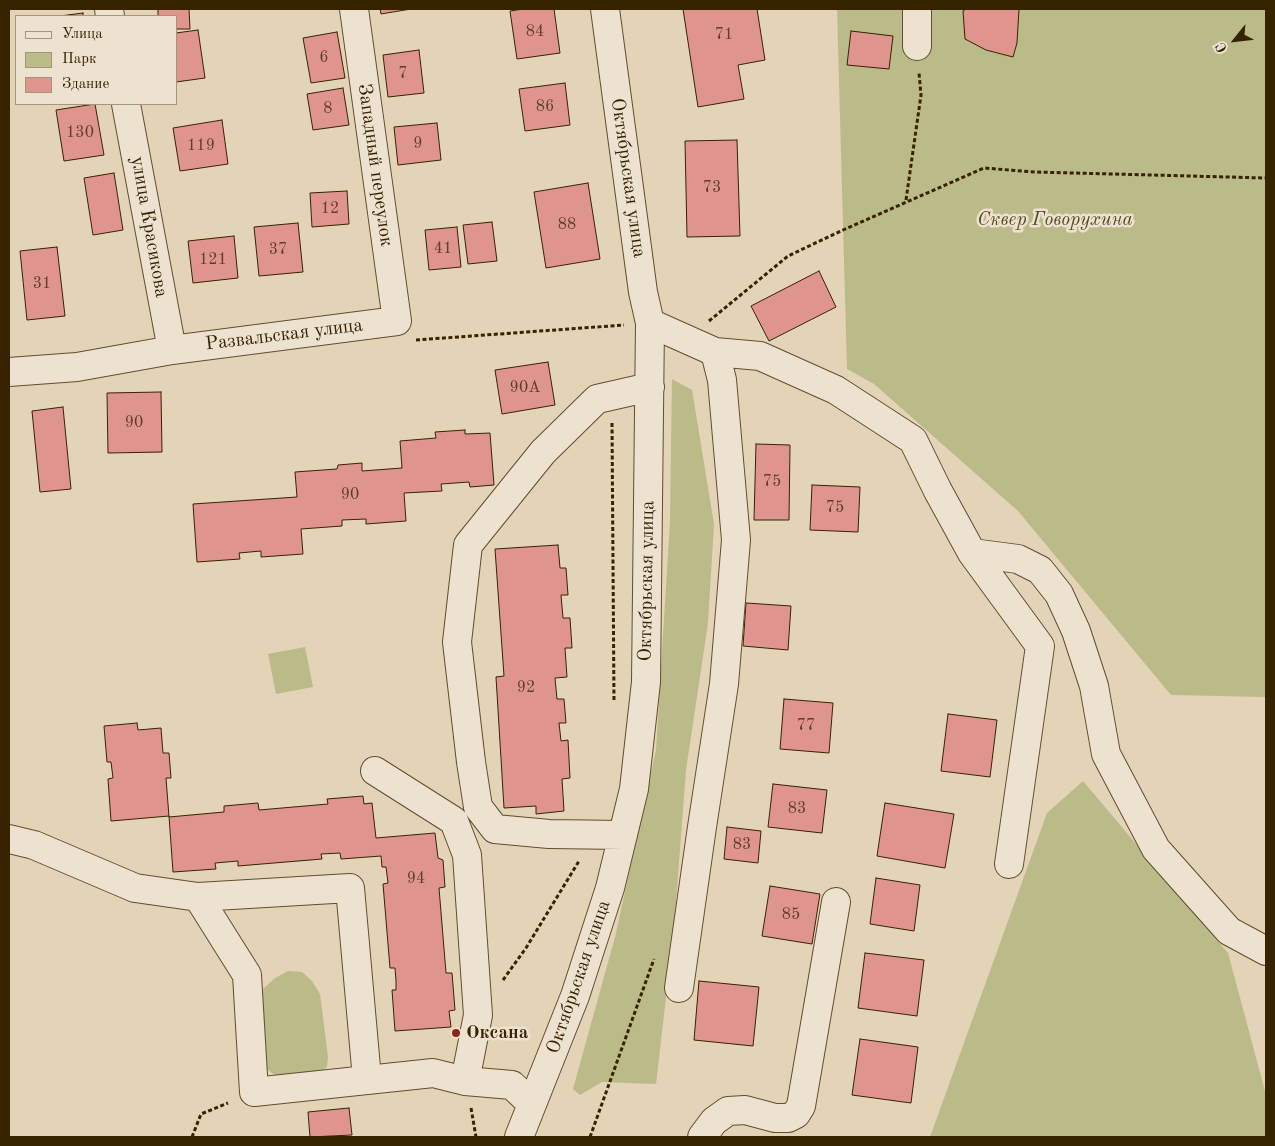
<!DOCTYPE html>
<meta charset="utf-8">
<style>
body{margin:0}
#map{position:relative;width:1275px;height:1146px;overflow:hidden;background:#e3d3b7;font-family:"Old Standard TT",serif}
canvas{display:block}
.frame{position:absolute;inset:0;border:10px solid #372201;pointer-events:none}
.legend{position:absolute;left:15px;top:15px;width:162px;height:90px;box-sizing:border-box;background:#ede2d0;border:1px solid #a4957d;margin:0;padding:6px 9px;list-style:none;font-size:15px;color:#372201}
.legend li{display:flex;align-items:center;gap:10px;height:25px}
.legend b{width:25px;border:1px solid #a4957d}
.north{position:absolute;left:1210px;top:15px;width:50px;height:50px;-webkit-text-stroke:4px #ede2d0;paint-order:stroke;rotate:241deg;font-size:14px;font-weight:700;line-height:20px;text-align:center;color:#372201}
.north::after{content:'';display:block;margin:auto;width:18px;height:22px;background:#372201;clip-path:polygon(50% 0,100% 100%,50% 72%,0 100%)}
</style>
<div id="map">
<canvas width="1275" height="1146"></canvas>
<div class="frame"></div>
<ul class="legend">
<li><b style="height:6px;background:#ede2d0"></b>Улица</li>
<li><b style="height:14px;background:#bbba89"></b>Парк</li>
<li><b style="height:14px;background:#df958e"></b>Здание</li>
</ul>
<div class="north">С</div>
</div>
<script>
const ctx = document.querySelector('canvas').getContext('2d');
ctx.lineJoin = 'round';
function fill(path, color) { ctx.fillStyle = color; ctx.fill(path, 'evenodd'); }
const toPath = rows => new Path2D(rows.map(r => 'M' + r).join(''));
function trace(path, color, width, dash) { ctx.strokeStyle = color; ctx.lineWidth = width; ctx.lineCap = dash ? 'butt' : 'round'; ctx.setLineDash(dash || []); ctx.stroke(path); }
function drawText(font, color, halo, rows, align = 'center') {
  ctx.font = font + ' "Old Standard TT",serif'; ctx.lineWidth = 5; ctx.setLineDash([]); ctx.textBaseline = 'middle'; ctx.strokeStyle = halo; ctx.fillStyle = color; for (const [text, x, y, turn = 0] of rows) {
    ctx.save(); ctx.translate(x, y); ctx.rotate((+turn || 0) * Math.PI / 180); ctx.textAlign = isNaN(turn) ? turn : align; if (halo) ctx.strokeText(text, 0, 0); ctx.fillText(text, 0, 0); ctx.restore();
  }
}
fill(toPath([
 [837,9,1266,9,1266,697,1171,695,1018,511,874,384,847,369],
 [672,379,692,390,714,524,708,623,686,770,674,929,656,1084,602,1082,580,1095,573,1089,615,937,656,750,670,521],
 [305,647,313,687,276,694,268,654],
 [1083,781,1228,953,1266,1095,1266,1137,930,1137,1047,813],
 [288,971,302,972,312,981,320,994,328,1057,327,1067,319,1074,277,1077,267,1069,258,1006,262,990,275,978]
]), '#bbba89');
const building = toPath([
 [158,9,189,9,190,29,176,29,176,16,158,16,158,9],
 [380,9,411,9,381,14,380,9],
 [524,9,554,9,560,53,517,59,510,11,524,9],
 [683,9,757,9,765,60,738,65,744,99,698,107,683,9],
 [966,9,1019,9,1017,43,1013,57,986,50,965,39,963,11,966,9],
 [83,13,83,16,60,16,83,13],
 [198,30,205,78,176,82,176,33,198,30],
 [851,31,893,36,889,69,847,65,851,31],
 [337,32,345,78,311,83,303,38,337,32],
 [419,50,424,93,388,97,383,55,419,50],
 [565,83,570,125,525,131,519,89,565,83],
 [343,88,349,125,313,130,307,94,343,88],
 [95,104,104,155,64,161,56,110,95,104],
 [222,120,228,164,180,171,173,128,222,120],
 [437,123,441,160,398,165,394,127,437,123],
 [737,140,740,236,687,237,685,141,737,140],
 [114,173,123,230,93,235,84,178,114,173],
 [588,183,600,259,546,268,534,192,588,183],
 [347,191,349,224,312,227,310,193,347,191],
 [492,222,497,261,468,264,463,225,492,222],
 [298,223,303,272,259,276,254,227,298,223],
 [457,227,461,267,429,270,425,230,457,227],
 [234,236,238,278,193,283,188,241,234,236],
 [57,247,65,316,27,320,20,251,57,247],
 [819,271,836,307,769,341,751,306,819,271],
 [548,362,555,405,502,414,495,370,548,362],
 [161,392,162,452,108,453,107,393,161,392],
 [63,407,71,489,40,492,32,411,63,407],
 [465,430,465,434,490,433,494,485,470,487,469,482,441,484,442,491,404,493,406,521,366,524,366,519,342,520,342,526,301,529,303,554,261,557,261,551,239,553,240,559,197,562,193,504,297,497,295,472,337,469,338,465,362,463,362,471,402,468,400,441,436,438,435,432,465,430],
 [756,444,790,445,789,520,754,520,756,444],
 [812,485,860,487,858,532,810,530,812,485],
 [558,545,560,568,566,568,568,595,561,595,563,618,570,618,572,648,565,648,567,677,555,678,557,699,564,699,566,723,559,723,561,741,568,740,570,778,562,779,564,811,536,814,536,806,504,808,496,677,504,676,495,549,558,545],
 [746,603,791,606,788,650,743,646,746,603],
 [784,699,833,703,829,753,780,749,784,699],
 [948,714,997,720,990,777,941,771,948,714],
 [137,723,138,730,161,728,163,753,169,753,171,778,166,778,169,817,224,812,224,806,258,803,259,810,328,804,327,799,363,796,364,804,372,803,376,838,435,833,438,858,443,860,445,887,439,888,446,973,452,973,455,1010,449,1011,451,1027,395,1031,392,990,396,990,396,981,395,968,390,968,383,884,388,883,386,867,382,867,381,856,341,859,340,853,321,854,322,859,238,866,238,861,215,863,216,869,173,872,169,816,111,821,108,779,113,778,111,762,107,762,104,726,137,723],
 [773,784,827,790,822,833,768,827,773,784],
 [885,803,954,814,945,868,877,856,885,803],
 [727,827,761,831,758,863,724,859,727,827],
 [876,878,920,885,914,931,870,924,876,878],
 [770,886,820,894,812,944,762,936,770,886],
 [865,953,924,960,917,1016,858,1008,865,953],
 [699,981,759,987,753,1046,694,1040,699,981],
 [860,1039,918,1047,911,1103,852,1095,860,1039],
 [349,1108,352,1135,310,1137,308,1112,349,1108]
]);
fill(building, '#df958e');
trace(building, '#372201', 1);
const minor = toPath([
 [109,9,110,16],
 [917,46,917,9],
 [126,104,172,350],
 [650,323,715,352,760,356,836,390,913,440,938,491,972,553,1040,646,1009,864],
 [9,372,77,367,172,350,397,321,354,9],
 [972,553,1018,559,1040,570,1059,594,1076,631,1094,686,1106,754,1156,849,1229,931,1266,951],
 [375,771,454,821,467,855,478,1015,465,1081],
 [623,835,549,834,495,829,478,807,471,762,457,642,468,545,543,452,597,399,650,387],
 [9,839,34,845,135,888,198,897,350,888,367,1079],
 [198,897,247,975,254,1092,433,1073,465,1081,512,1085,532,1104],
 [679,988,702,827,724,684,736,540,722,380,715,352],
 [519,1137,575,996,610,888,634,789,646,682,650,323,643,292,605,9],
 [702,1137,714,1121,728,1111,745,1110,775,1118,788,1118,796,1114,801,1106,836,902]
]);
trace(minor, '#624e2e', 30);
trace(toPath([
 [906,200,921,95,919,73],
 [709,321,788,256,843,230,984,168,1035,172,1266,178],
 [416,340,624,325],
 [612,423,614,702],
 [503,980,526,948,579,861],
 [471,1108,476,1137],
 [192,1137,201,1114,228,1103],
 [590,1137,654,959]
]), '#372201', 3, [4, 2.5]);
trace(minor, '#ede2d0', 28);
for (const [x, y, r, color] of [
 [456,1033,5,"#8f2418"]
]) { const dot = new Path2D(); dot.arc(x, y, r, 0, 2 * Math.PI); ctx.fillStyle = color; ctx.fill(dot); trace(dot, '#ede2d0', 2); }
drawText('16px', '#613f24', null, [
 ["84",535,32],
 ["71",724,35],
 ["6",324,58],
 ["7",403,74],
 ["86",545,107],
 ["8",328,109],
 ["130",80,133],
 ["9",418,144],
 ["119",201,146],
 ["73",712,188],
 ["12",330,209],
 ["88",567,225],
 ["41",443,249],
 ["37",278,250],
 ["121",213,260],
 ["31",42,284],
 ["90А",525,388],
 ["90",134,423],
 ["75",772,482],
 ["90",350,495],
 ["75",835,508],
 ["92",526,688],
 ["77",806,726],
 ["83",797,809],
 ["83",742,845],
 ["94",416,879],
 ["85",791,915]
]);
drawText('19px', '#372201', '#ede2d0', [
 ["Западный переулок",375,165,82],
 ["Октябрьская улица",628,178,82],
 ["улица Красикова",149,227,80],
 ["Развальская улица",284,335,-7],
 ["Октябрьская улица",647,581,-89],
 ["Октябрьская улица",579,977,-71]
]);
drawText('italic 19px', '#584823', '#ede2d0', [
 ["Сквер Говорухина",1055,220]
]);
drawText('bold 19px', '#372201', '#ede2d0', [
 ["Оксана",466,1033]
], 'left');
</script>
